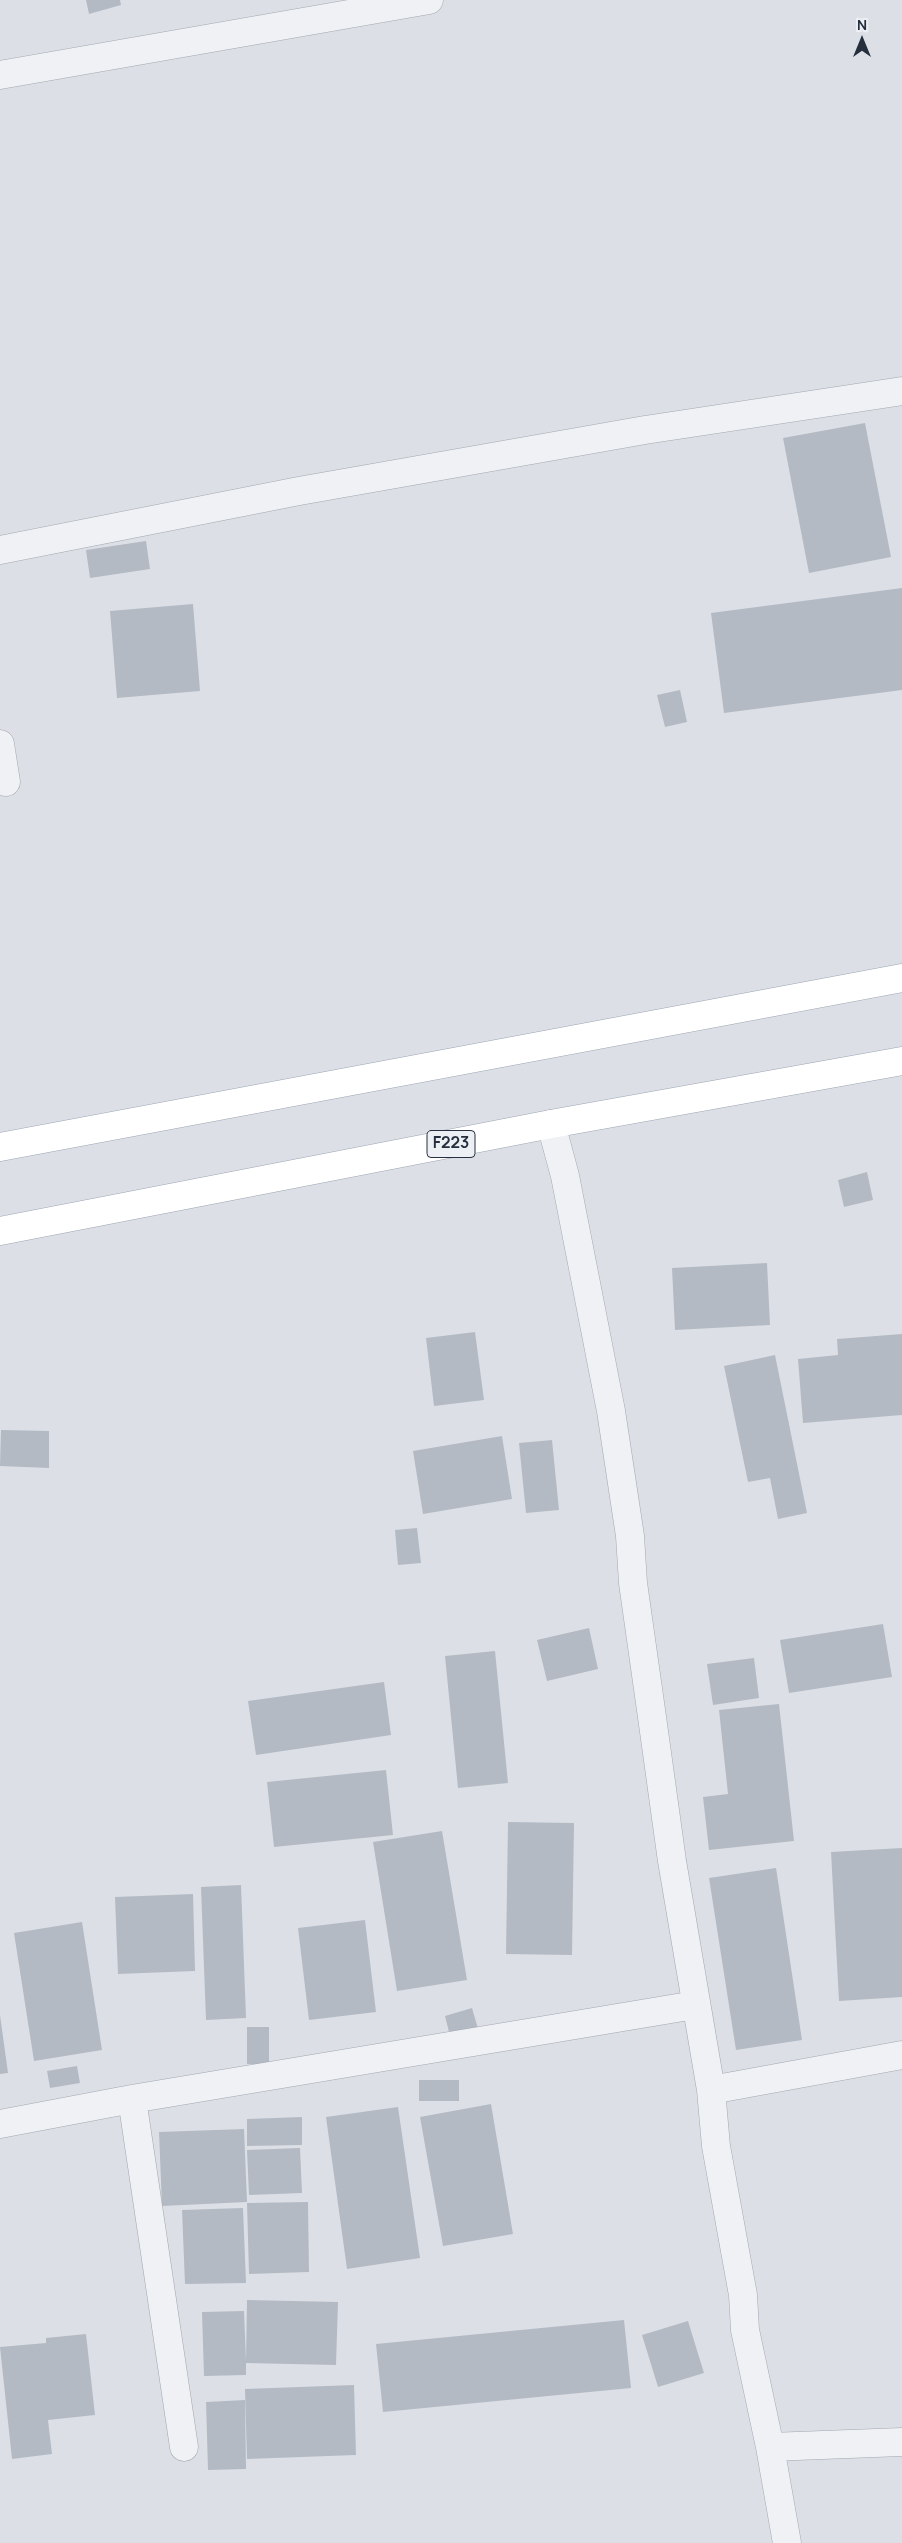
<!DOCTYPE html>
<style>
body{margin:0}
#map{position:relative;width:902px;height:2543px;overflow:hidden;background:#dce0e6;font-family:Manrope,sans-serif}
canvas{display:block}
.north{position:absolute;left:837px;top:15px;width:50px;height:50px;-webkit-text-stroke:4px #eceff4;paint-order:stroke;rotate:0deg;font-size:14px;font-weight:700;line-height:20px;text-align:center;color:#262f3d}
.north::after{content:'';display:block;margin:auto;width:18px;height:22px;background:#262f3d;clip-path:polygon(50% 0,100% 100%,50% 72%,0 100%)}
</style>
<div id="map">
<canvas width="902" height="2543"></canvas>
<div class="north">N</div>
</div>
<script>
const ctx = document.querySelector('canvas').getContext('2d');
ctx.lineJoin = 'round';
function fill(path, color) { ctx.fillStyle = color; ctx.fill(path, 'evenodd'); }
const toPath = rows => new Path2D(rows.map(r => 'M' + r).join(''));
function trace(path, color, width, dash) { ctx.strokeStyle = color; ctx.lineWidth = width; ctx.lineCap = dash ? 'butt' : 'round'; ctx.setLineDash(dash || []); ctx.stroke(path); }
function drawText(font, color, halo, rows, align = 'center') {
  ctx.font = font + ' Manrope,sans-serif'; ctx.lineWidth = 4; ctx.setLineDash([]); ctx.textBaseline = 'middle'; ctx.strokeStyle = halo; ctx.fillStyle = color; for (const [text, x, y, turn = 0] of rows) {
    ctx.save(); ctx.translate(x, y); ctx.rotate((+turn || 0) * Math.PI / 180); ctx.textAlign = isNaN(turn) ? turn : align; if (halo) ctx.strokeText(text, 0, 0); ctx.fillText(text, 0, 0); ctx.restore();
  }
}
fill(toPath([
 [86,0,120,0,121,5,89,14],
 [865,423,891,557,809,573,783,438],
 [146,541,150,569,90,578,86,550],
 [902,588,902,690,724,713,711,613],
 [193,604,200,691,117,698,110,611],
 [680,690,687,722,665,727,657,695],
 [867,1172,873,1200,844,1207,838,1180],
 [767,1263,770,1325,675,1330,672,1268],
 [475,1332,484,1400,434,1406,426,1338],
 [902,1334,902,1415,803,1423,798,1359,838,1355,837,1339],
 [775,1355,807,1513,778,1519,770,1478,748,1482,724,1366],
 [1,1430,49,1431,49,1468,0,1466],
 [502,1436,512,1499,423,1514,413,1451],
 [552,1440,559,1510,526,1513,519,1443],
 [417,1528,421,1563,398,1565,395,1530],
 [883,1624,892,1677,789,1693,780,1640],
 [589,1628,598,1669,547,1681,537,1640],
 [495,1651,508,1783,458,1788,445,1656],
 [754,1658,759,1698,713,1705,707,1664],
 [384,1682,391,1735,256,1755,248,1701],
 [779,1704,794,1841,709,1850,703,1797,728,1794,719,1710],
 [386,1770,393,1835,274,1847,267,1782],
 [508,1822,574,1823,572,1955,506,1954],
 [442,1831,467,1980,397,1991,373,1842],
 [902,1848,902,1997,839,2001,831,1852],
 [776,1868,802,2040,736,2050,709,1878],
 [241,1885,246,2018,206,2020,201,1887],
 [193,1894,195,1971,118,1974,115,1897],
 [365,1920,376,2012,309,2020,298,1928],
 [82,1922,102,2050,34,2061,14,1933],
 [472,2008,479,2032,451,2040,445,2016],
 [0,2015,8,2073,0,2074],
 [247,2027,269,2027,269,2064,247,2064],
 [77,2066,80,2083,50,2088,47,2071],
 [419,2080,459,2080,459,2101,419,2101],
 [491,2104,513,2234,443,2246,420,2117],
 [398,2107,420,2258,347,2269,326,2117],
 [302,2117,302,2145,247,2146,247,2119],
 [244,2129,247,2202,162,2206,159,2132],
 [300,2148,302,2193,249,2195,247,2150],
 [308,2202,309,2272,249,2274,247,2203],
 [243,2208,246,2283,185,2284,182,2210],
 [247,2300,338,2302,336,2365,246,2363,246,2375,204,2376,202,2312,244,2311,246,2361],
 [624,2320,631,2388,383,2412,376,2344],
 [688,2321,704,2373,658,2387,642,2335],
 [86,2334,95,2415,48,2420,52,2454,12,2459,0,2347,46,2343,46,2338],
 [354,2385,356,2455,247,2459,245,2389],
 [245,2400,246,2469,208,2470,206,2402]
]), '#b4bac3');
const minor = toPath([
 [0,75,429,0],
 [0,550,299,491,645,430,902,391],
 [0,744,6,782],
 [551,1124,565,1176,611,1411,630,1536,633,1583,652,1717,672,1861,711,2090,716,2146,743,2295,745,2330,770,2447,787,2543],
 [711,2090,902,2055],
 [132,2099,184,2447],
 [0,2124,132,2099,695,2005],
 [770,2447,902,2442]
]);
const primary = toPath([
 [0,1147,902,978],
 [0,1231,551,1124,902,1061]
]);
trace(minor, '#a2a7b0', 29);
trace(primary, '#9ca5b2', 29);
trace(minor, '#eff1f5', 28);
trace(primary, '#fff', 28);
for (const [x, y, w] of [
 [451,1144,48]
]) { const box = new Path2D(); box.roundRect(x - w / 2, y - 13.5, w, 27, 4); ctx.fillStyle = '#eceff4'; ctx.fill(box); trace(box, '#262f3d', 1); }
drawText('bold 16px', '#262f3d', null, [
 ["F223",451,1144]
]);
</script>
